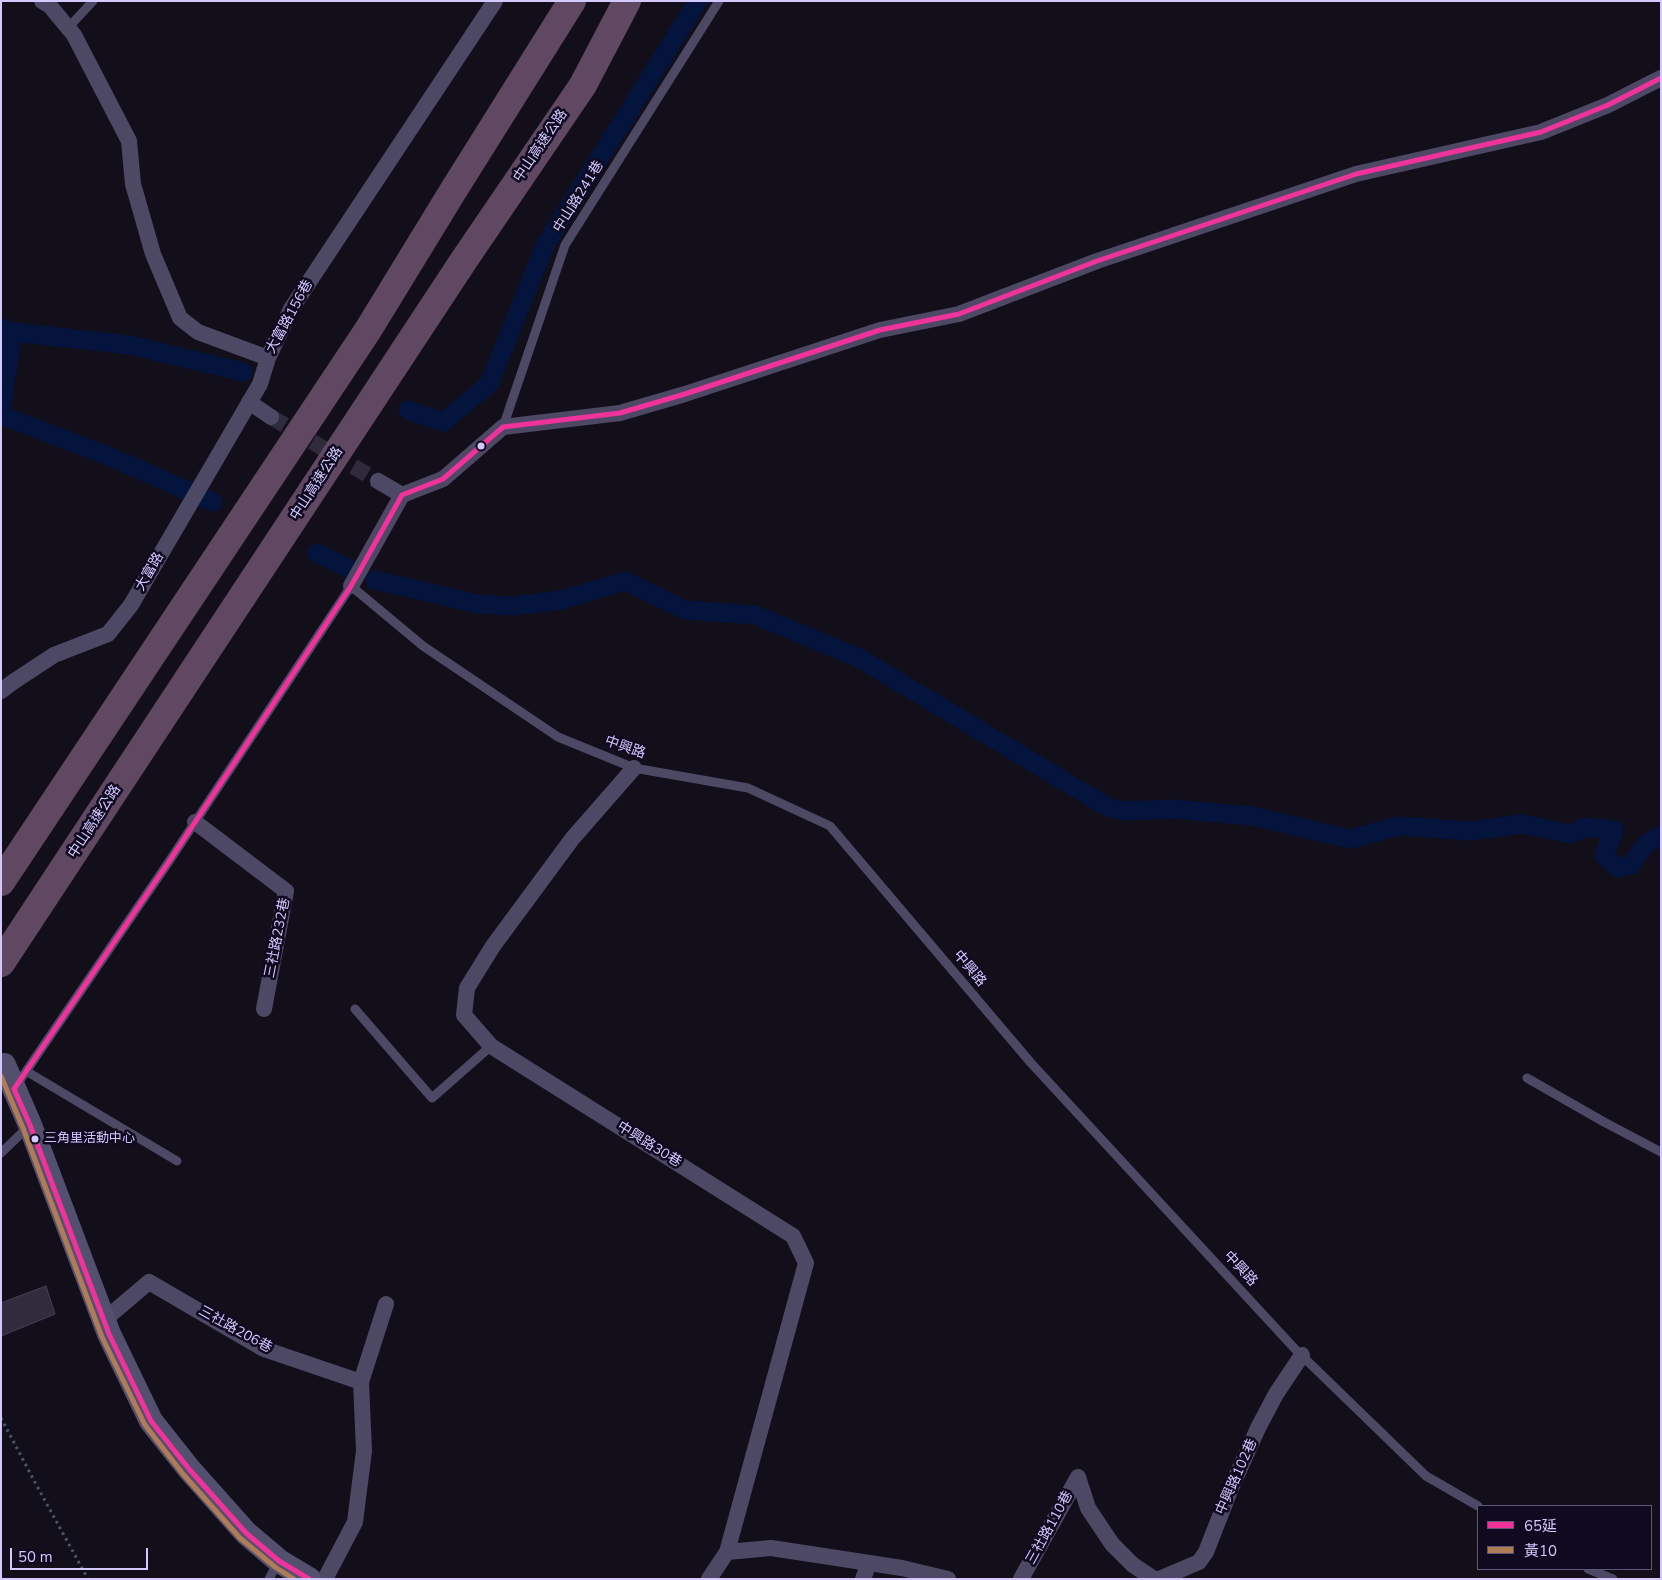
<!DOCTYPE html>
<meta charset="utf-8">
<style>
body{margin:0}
#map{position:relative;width:1662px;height:1580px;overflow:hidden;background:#120f1b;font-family:"Nunito Sans","Noto Sans TC",sans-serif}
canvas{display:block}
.frame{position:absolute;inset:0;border:2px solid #d3c9ff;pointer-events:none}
.legend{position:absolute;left:1477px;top:1505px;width:175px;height:65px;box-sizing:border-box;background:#100a20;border:1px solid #5e5679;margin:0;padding:6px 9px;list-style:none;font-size:15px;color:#d3c9ff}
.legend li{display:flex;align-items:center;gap:10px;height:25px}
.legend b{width:25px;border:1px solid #5e5679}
.scale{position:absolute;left:10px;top:1548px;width:138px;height:22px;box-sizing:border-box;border:2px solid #d3c9ff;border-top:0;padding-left:6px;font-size:15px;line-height:18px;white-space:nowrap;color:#d3c9ff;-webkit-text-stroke:4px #100a20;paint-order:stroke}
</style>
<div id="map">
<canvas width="1662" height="1580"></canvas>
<div class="frame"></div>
<ul class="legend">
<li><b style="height:6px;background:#ef339a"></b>65延</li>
<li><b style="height:6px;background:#b07c57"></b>黃10</li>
</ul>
<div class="scale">50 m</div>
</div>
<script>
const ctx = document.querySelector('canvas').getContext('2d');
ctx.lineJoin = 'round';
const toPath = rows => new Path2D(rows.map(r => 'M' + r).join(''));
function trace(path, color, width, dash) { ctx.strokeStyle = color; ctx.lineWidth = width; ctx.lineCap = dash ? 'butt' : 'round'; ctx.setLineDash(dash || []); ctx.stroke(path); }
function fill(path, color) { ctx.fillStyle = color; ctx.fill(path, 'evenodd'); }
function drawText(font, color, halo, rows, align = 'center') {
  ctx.font = font + ' "Nunito Sans","Noto Sans TC",sans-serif'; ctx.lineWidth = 5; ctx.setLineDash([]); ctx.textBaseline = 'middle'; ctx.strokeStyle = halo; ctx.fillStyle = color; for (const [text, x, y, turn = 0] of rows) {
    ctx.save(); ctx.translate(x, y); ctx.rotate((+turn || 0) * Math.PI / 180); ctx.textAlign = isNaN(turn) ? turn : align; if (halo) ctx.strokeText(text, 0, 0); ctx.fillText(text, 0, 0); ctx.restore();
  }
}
trace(toPath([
 [1,328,13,332,130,345,243,372],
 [1,410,13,332],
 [408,410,443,422,489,384,545,245,698,1],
 [1,415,113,458,213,502],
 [317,553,348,568],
 [375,580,478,604,512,606,562,600,625,581,685,610,755,615,859,658,1109,808,1125,811,1172,809,1252,816,1350,839,1399,826,1470,831,1522,824,1571,834,1585,827,1614,830,1604,856,1618,868,1631,865,1645,845,1661,835]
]), '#05143c', 19);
const building = toPath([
 [46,1286,55,1314,1,1336,1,1303,46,1286]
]);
fill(building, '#302c3e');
trace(building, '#47405a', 1);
trace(toPath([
 [271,417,378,481]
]), '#2f2b3d', 16, [16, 8]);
trace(toPath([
 [1,1418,38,1488,88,1579]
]), '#48586a', 3, [2.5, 4]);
trace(toPath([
 [68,28,93,1],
 [503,427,565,245,719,1],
 [355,1009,432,1098,491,1046],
 [26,1071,177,1161],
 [1527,1078,1604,1122,1661,1152],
 [16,1086,170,860,351,586,423,646,558,737,634,768,748,788,830,826,1031,1063,1295,1349,1426,1476,1478,1506],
 [1,1153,28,1127],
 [1588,1569,1613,1579],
 [269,1579,278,1562]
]), '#4d4965', 9);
trace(toPath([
 [42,1,50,6,74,35,129,141,133,184,153,254,180,318,198,332,268,358],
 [249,402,271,417],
 [378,481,402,495],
 [351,586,402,495,443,479,503,427,620,413,685,394,880,330,959,314,1097,261,1356,174,1541,132,1608,105,1661,78],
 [1,691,13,682,54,655,108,634,131,605,260,384,268,358,291,309,495,1],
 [634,768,572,839,493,946,467,988,464,1015,491,1046,793,1236,806,1263,727,1552,709,1579],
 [195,822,286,891,264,1009],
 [103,1321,149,1282,264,1349,361,1382,386,1304],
 [1078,1477,1088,1508,1112,1544,1133,1565,1154,1579],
 [727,1552,771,1548,902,1568,948,1579],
 [325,1579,355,1522,364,1451,361,1382],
 [863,1579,869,1563],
 [1021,1579,1078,1477],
 [1159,1579,1199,1562,1206,1552,1231,1488,1258,1428,1276,1394,1302,1355]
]), '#4d4965', 16);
trace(toPath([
 [4,1065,30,1125,109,1334,151,1421,189,1469,246,1533,279,1561,309,1579]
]), '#53506f', 24);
trace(toPath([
 [1,882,368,330,453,191,572,1],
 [1,963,464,260,583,85,627,1]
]), '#614862', 28);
trace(toPath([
 [14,1089,170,860,351,586,402,495,443,479,503,427,620,413,685,394,880,330,959,314,1097,261,1356,174,1541,132,1608,105,1661,78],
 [14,1089,30,1125,109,1334,151,1421,189,1469,246,1533,279,1561,309,1579]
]), '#ef339a', 5);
trace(toPath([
 [1,1076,23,1128,102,1337,145,1425,183,1474,240,1538,275,1567,294,1579]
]), '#b07c57', 5);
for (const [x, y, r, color] of [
 [481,446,4.5,"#d3c9ff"],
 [35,1139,4.5,"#d3c9ff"]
]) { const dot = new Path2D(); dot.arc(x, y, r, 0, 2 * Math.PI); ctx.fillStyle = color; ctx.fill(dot); trace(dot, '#100a20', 2); }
drawText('13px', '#d3c9ff', '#100a20', [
 ["三角里活動中心",44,1139]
], 'left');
drawText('14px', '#d3c9ff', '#100a20', [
 ["中山高速公路",541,146,-56],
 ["中山路241巷",579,197,-58],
 ["大富路156巷",290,317,-61],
 ["中山高速公路",317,484,-57],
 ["大富路",150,572,-60],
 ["中興路",625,748,19],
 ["中山高速公路",95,822,-57],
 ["三社路232巷",278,938,-79],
 ["中興路",969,969,50],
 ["中興路30巷",649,1145,32],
 ["中興路",1240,1269,47],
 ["三社路206巷",235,1330,29],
 ["中興路102巷",1237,1477,-66],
 ["三社路110巷",1050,1528,-61]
]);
</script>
